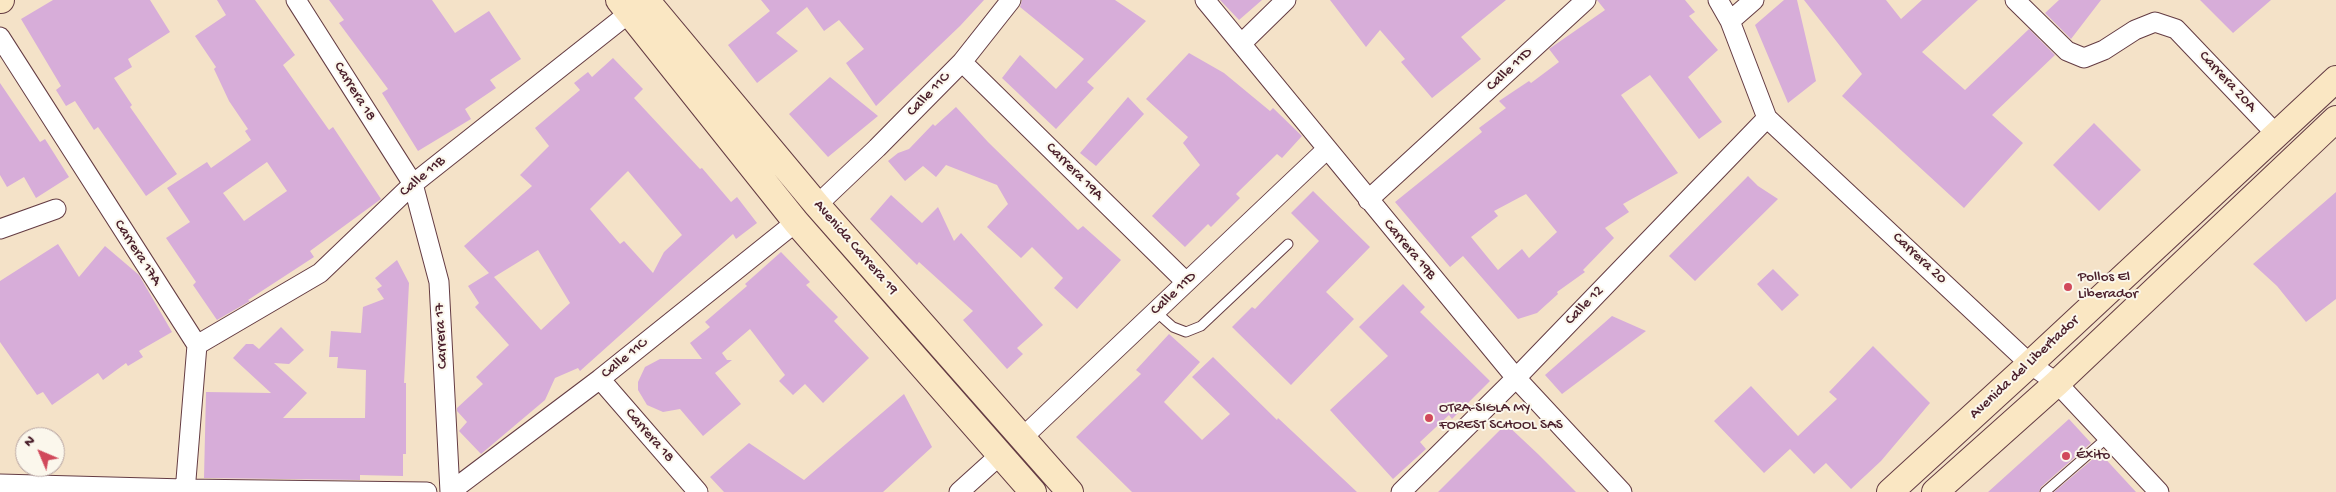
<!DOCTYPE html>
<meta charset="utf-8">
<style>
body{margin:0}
#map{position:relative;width:2336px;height:492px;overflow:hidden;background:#f4e2c8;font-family:"Gochi Hand",sans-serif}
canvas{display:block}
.north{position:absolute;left:15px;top:427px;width:50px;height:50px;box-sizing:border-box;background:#fbf7ec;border:1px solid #b4a19f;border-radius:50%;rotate:315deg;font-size:14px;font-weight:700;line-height:20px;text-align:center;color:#4a1f2b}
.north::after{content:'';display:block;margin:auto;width:18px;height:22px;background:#d1495b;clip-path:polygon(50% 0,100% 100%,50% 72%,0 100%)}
</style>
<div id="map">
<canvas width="2336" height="492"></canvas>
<div class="north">N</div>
</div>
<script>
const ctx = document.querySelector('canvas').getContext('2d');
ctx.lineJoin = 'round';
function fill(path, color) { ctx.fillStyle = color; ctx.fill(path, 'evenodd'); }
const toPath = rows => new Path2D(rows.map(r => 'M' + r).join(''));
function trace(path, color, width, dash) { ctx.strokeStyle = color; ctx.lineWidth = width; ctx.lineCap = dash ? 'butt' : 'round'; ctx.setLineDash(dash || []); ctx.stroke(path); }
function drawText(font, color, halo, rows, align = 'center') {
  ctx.font = font + ' "Gochi Hand",sans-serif'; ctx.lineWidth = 4; ctx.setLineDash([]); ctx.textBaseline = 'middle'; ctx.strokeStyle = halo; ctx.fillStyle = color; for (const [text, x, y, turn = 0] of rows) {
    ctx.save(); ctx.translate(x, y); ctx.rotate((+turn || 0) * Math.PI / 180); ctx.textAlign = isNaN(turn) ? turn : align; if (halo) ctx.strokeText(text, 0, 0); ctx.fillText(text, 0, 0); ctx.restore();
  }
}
fill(toPath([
 [53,0,150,0,170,32,128,59,132,67,114,78,132,105,130,107,177,174,146,196,98,127,94,130,75,101,66,106,56,90,61,86,21,19],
 [217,0,255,0,295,55,283,65,329,130,333,127,381,199,310,251,314,257,248,300,250,301,217,320,193,285,196,282,166,238,190,222,167,188,207,162,211,168,251,140,245,131,248,129,229,101,214,69,216,67,195,36,226,15],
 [267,162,287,191,244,221,223,193],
 [329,0,432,0,455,33,489,11,521,59,490,80,496,88,465,109,471,119,418,151,382,93,388,89,339,23,344,20],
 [761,0,984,0,960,26,876,106,846,63,864,49,839,20,824,31,807,7,776,33,798,51,757,83,728,45,770,11],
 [1022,0,1115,0,1146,21,1087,82,1094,88,1056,129,1002,78,1020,55,1056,89,1084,59,1020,7],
 [1220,0,1262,0,1239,20],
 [1330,0,1506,0,1461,37,1481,59,1432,98,1401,62,1405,59,1380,30,1366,47],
 [1597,0,1685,0,1695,12,1689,16,1718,50,1688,77,1722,122,1699,139,1650,75,1621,95,1678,173,1623,204,1629,212,1605,228,1614,238,1583,270,1585,272,1557,292,1558,294,1537,313,1518,319,1463,256,1450,267,1395,202,1482,132,1479,128,1506,108,1499,101,1529,81,1531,83,1559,62,1549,49,1605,10],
 [1526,194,1557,232,1529,258,1522,249,1498,270,1471,237,1498,216,1494,211],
 [1784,0,1797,0,1816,81,1788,103,1755,25],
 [1804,0,1886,0,1901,19,1922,0,1978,0,1922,52,1965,90,2029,29,2055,55,1992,115,2023,143,1964,208,1842,96,1862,74],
 [2059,0,2101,0,2071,39,2045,13],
 [2200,0,2271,0,2233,33],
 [1189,53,1224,73,1270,111,1273,108,1302,136,1282,158,1277,154,1236,194,1240,198,1211,227,1208,224,1185,247,1152,216,1200,165,1183,143,1188,137,1146,99],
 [613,58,643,89,634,98,700,169,702,168,731,202,737,197,757,223,736,239,733,234,580,371,578,368,555,378,545,400,481,454,459,431,467,422,457,411,457,408,483,384,476,377,509,345,475,307,479,303,468,286,489,273,464,246,532,186,520,175,549,146,535,128,580,90,574,83,588,72,592,77],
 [628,171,682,235,664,252,653,273,624,241,620,244,590,209],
 [538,250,570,303,541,330,494,277],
 [830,77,878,116,828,157,789,114],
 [0,83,40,142,45,139,69,177,36,198,24,177,7,187,0,175],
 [1128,97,1144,114,1096,166,1080,153],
 [956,107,988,142,1078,230,1083,226,1121,260,1077,309,1054,288,1063,278,1032,247,1021,258,987,227,1008,204,997,185,946,165,936,177,923,166,905,181,888,161,898,153,909,149,933,124,935,126],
 [2094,123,2141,170,2099,211,2053,165],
 [1748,176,1758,186,1778,199,1695,281,1669,256],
 [1313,191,1370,247,1326,292,1354,319,1291,385,1232,327,1252,307,1255,309,1319,241,1291,213],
 [2336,192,2336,299,2306,322,2277,286,2253,264],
 [891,195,922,223,938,207,954,241,961,233,1043,325,1017,348,1023,354,1007,369,963,320,973,311,919,262,917,265,870,219],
 [58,244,79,277,105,246,139,275,172,332,139,351,143,357,128,366,126,363,103,380,98,373,52,405,43,392,37,395,0,342,0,281],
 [781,252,810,282,806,285,838,317,834,321,869,358,823,403,805,384,793,395,779,381,785,375,750,329,722,353,727,360,732,360,715,373,741,404,703,436,680,409,663,412,647,405,638,390,638,382,645,367,660,359,702,359,690,343,710,327,705,322,747,286,745,284],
 [397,260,409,283,404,383,406,383,406,454,403,454,403,476,360,475,360,480,204,478,206,392,271,393,233,358,246,344,253,344,259,349,281,327,304,350,289,364,274,363,307,393,283,418,365,418,366,370,337,368,338,357,329,357,331,331,361,333,363,307,384,299,377,289,382,286,375,278],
 [1773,269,1799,295,1782,311,1757,284],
 [1403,284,1425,307,1420,312,1490,381,1452,419,1449,415,1420,442,1426,449,1393,479,1330,410,1388,356,1359,327],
 [1612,316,1646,331,1562,394,1545,375],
 [1169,334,1200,362,1164,402,1202,440,1230,414,1192,377,1213,357,1277,420,1278,418,1357,492,1132,492,1076,437,1141,374,1136,370],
 [1873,346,1930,403,1881,461,1851,489,1826,463,1814,474,1790,449,1764,473,1714,421,1751,386,1798,436,1837,399,1829,392],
 [904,394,932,447,883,492,724,492,710,477,749,443,804,480],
 [2069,419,2091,443,2041,487,2039,492,1988,492],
 [1506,424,1538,454,1576,492,1438,492],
 [2100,453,2136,492,2054,492]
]), '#d7add9');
const lane = toPath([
 [1155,311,1173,327,1186,332,1201,326,1288,244],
 [2045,492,2108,437]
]);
const street = toPath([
 [296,0,413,184,439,282,450,492],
 [1205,0,1516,378,1622,492],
 [1718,0,1730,21,1767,118,2030,364,2057,383,2159,492],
 [2015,0,2067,51,2084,58,2104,50,2135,30,2155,22,2176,29,2277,135],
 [1730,21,1754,0],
 [0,37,197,345,185,492],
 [1242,43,1286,0],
 [962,62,1186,282],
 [1368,200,1586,0],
 [817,205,877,148,962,62,1011,0],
 [0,229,56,209],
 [197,345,320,273,413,184,638,6],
 [600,379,698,492],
 [1022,438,1326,150],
 [0,484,185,489,427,492],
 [450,492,600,379,796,222],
 [959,492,1000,455],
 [1401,492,1516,378,1767,118]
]);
const secondary = toPath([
 [0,0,1,0],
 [619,0,796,222,1033,492],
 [646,0,817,205,1070,492],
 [1890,492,2030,364,2336,79],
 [1935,492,2057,383,2336,119]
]);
trace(lane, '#643c43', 11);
trace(street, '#643c43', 21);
trace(secondary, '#643c43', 28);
trace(lane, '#fff', 9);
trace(street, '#fff', 19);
trace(secondary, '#fae7c3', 26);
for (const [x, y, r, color] of [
 [2068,287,5,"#d1495b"],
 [1429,418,5,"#d1495b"],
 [2066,456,5,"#d1495b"]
]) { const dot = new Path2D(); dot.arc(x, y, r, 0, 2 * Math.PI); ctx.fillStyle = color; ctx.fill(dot); trace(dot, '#fbf7ec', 2); }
drawText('15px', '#4a1f2b', '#fbf7ec', [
 ["Calle 11D",1510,70,-43],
 ["Carrera 20A",2227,82,47],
 ["Carrera 18",354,92,58],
 ["Calle 11C",929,95,-46],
 ["Carrera 19A",1074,172,45],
 ["Calle 11B",423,177,-40],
 ["Avenida Carrera 19",855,248,49],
 ["Carrera 19B",1409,250,50],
 ["Carrera 17A",137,253,57],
 ["Carrera 20",1919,259,43],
 ["Calle 11D",1174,294,-43],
 ["Calle 12",1585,306,-46],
 ["Carrera 17",442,336,-93],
 ["Calle 11C",625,359,-39],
 ["Avenida del Libertador",2025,368,-43],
 ["Carrera 18",649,436,49]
]);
drawText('15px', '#4a1f2b', '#fbf7ec', [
 ["Pollos El",2078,278],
 ["Liberador",2078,295],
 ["OTRA-SIGLA MY",1439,409],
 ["FOREST SCHOOL SAS",1439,426],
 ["Éxito",2076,456]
], 'left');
</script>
